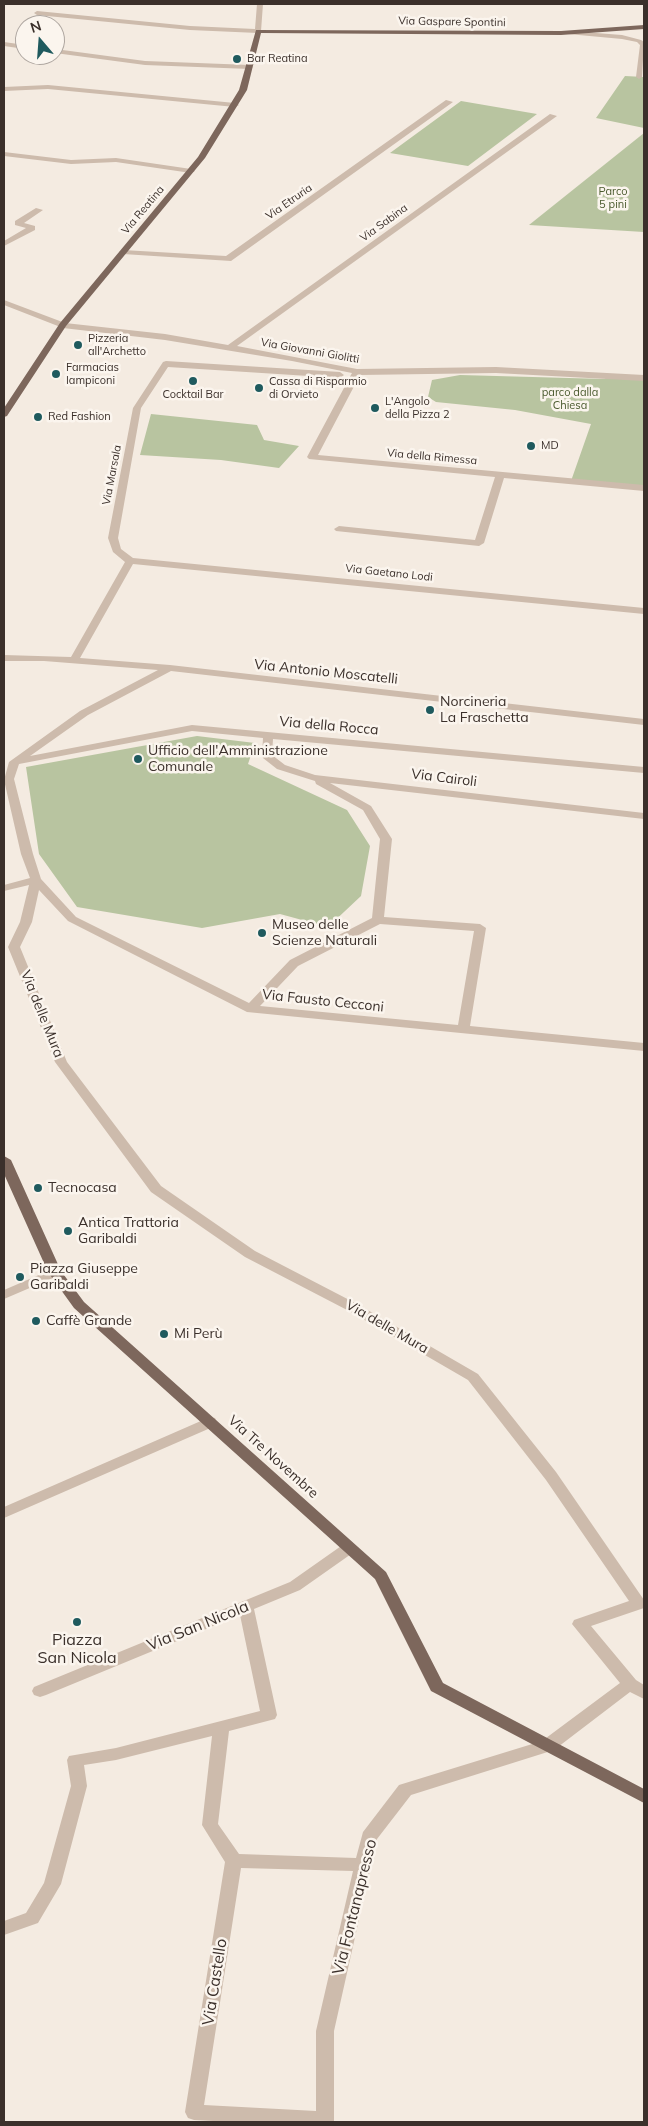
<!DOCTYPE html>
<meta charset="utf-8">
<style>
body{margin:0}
#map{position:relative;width:648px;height:2126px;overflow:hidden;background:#f4ebe1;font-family:Mulish,sans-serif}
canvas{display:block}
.frame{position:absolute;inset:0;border:5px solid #3b302b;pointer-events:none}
.north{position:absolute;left:15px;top:15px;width:50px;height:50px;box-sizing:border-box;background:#fbf5ee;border:1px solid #aea6a0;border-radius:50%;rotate:342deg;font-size:14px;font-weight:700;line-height:20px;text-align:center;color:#3b302b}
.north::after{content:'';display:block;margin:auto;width:18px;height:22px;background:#1f5a5e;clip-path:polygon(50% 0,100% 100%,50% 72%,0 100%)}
</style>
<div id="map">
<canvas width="648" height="2126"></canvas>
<div class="frame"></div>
<div class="north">N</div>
</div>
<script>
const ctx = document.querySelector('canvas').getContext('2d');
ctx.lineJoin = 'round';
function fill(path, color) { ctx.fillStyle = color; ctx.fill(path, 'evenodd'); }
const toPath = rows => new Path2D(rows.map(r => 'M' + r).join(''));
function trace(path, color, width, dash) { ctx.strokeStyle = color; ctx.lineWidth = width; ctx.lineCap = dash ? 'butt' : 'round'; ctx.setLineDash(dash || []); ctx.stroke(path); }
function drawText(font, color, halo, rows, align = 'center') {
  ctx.font = font + ' Mulish,sans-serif'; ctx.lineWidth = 5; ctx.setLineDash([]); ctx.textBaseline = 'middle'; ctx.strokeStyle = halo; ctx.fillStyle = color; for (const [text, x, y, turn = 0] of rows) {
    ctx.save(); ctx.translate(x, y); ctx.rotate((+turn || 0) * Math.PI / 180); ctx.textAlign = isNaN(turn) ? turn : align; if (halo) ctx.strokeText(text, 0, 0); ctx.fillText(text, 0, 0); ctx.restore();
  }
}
fill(toPath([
 [625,76,644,77,644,128,596,118],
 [461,101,537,114,468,166,390,153],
 [644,133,644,232,529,225],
 [460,375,605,379,607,376,644,378,644,488,571,481,591,424,515,410,436,402,428,397,432,380],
 [151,414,257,425,264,440,299,446,279,468,221,460,140,455],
 [197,736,255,743,248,764,347,810,370,846,361,896,328,927,280,914,202,928,77,907,39,854,26,767]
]), '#b8c4a0');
fill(toPath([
 [257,4,263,4,261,31,258,33,190,30,37,15,34,13,37,11,190,26,255,29,257,4],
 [570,31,622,35,641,40,644,42,642,77,639,79,636,77,640,45,637,42,622,39,568,34,567,33,570,31],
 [4,42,25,45,25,49,4,46,4,42],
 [55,49,145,61,250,65,253,67,250,69,145,65,55,53,55,49],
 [48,85,235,103,239,105,235,107,48,89,4,91,4,87,48,85],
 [446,100,453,102,231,261,123,254,119,252,123,250,226,256,446,100],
 [550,114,557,116,237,346,357,369,496,367,644,375,644,381,496,373,360,375,318,455,644,485,644,491,504,478,484,543,479,546,336,531,334,529,339,526,475,540,495,477,309,459,307,457,352,373,292,361,165,340,63,328,4,305,4,300,65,323,165,334,228,345,550,114],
 [4,152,71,160,116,158,191,169,195,171,191,173,116,162,71,164,4,156,4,152],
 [36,208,43,210,24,223,35,226,35,230,4,246,4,241,26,228,15,225,15,221,36,208],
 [166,361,340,372,344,375,340,378,168,367,141,408,118,538,121,549,133,558,644,608,644,614,133,564,80,658,170,665,644,719,644,725,171,671,88,715,30,756,192,725,644,767,644,773,273,739,272,755,285,765,315,775,644,813,644,819,330,783,371,806,392,839,384,917,480,924,486,928,470,1026,644,1043,644,1051,247,1012,68,921,39,890,32,922,20,947,67,1062,161,1186,255,1251,359,1305,478,1374,556,1472,644,1600,644,1608,591,1626,636,1680,644,1685,644,1699,630,1692,554,1750,411,1795,377,1839,334,2031,334,2122,232,2122,194,2120,188,2118,185,2112,225,1862,202,1825,212,1736,116,1760,84,1765,87,1786,61,1884,38,1923,4,1935,4,1921,26,1913,44,1883,71,1786,67,1760,69,1756,116,1748,260,1711,240,1615,46,1695,40,1697,34,1695,32,1691,34,1687,290,1582,344,1544,349,1543,354,1544,357,1548,354,1552,300,1590,254,1609,277,1715,275,1719,229,1731,218,1824,239,1854,356,1858,363,1832,399,1785,542,1741,620,1683,572,1624,574,1620,629,1601,546,1480,468,1380,349,1311,245,1257,151,1192,55,1062,8,947,20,922,29,885,4,891,4,885,30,878,21,854,4,780,9,762,80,711,158,670,44,661,4,661,4,655,71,657,125,562,113,552,108,538,133,408,163,362,166,361],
 [192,731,263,738,262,756,263,758,277,769,315,781,316,784,363,810,380,839,372,918,290,960,249,1003,76,917,41,879,33,854,14,779,19,764,192,731],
 [380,924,474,931,458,1025,260,1006,298,966,380,924],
 [241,1868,353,1871,316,2031,316,2111,204,2105,241,1868],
 [55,1268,60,1269,62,1272,60,1275,4,1299,4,1290,55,1268],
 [210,1417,215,1418,217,1422,215,1426,4,1518,4,1507,210,1417]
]), '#cdbbac');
fill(toPath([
 [644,25,644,29,561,35,261,33,247,90,205,158,66,326,7,416,4,417,4,408,60,323,198,157,239,90,256,30,561,31,644,25],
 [4,1156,11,1160,61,1271,84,1302,386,1572,443,1683,644,1789,644,1803,431,1691,375,1579,74,1308,48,1272,4,1174,4,1156]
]), '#7d675c');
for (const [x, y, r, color] of [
 [237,59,5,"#1f5a5e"],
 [78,345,5,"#1f5a5e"],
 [56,374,5,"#1f5a5e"],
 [193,381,5,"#1f5a5e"],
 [259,388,5,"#1f5a5e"],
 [375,408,5,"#1f5a5e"],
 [38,417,5,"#1f5a5e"],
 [531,446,5,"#1f5a5e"],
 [430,710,5,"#1f5a5e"],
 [138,759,5,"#1f5a5e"],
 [262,933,5,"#1f5a5e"],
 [38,1188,5,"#1f5a5e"],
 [68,1231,5,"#1f5a5e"],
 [20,1277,5,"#1f5a5e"],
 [36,1321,5,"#1f5a5e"],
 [164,1334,5,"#1f5a5e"],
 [77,1622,5,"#1f5a5e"]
]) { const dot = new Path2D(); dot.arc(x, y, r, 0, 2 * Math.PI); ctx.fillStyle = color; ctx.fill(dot); trace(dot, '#fbf5ee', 2); }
drawText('11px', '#3b302b', '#fbf5ee', [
 ["Via Gaspare Spontini",452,22,1],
 ["Via Etruria",289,202,-35],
 ["Via Reatina",143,210,-50],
 ["Via Sabina",384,223,-36],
 ["Via Giovanni Giolitti",310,351,10],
 ["Via della Rimessa",432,457,5],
 ["Via Marsala",112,475,-79],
 ["Via Gaetano Lodi",389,573,6]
]);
drawText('11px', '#3b302b', '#fbf5ee', [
 ["Bar Reatina",247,59],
 ["Pizzeria",88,339],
 ["all'Archetto",88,352],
 ["Farmacias",66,368],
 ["Iampiconi",66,381],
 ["Cassa di Risparmio",269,382],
 ["di Orvieto",269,395],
 ["Cocktail Bar",193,395,"center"],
 ["L'Angolo",385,402],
 ["della Pizza 2",385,415],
 ["Red Fashion",48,417],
 ["MD",541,446]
], 'left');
drawText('11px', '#4a5a2e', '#fbf5ee', [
 ["Parco",613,192],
 ["5 pini",613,205],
 ["parco dalla",570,393],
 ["Chiesa",570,406]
]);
drawText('14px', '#3b302b', '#fbf5ee', [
 ["Via Antonio Moscatelli",326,672,6],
 ["Via della Rocca",329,726,5],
 ["Via Cairoli",444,778,7],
 ["Via Fausto Cecconi",323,1001,6],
 ["Via delle Mura",42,1014,68],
 ["Via delle Mura",387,1327,30],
 ["Via Tre Novembre",273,1457,42]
]);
drawText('14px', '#3b302b', '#fbf5ee', [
 ["Norcineria",440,702],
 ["La Fraschetta",440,718],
 ["Ufficio dell'Amministrazione",148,751],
 ["Comunale",148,767],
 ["Museo delle",272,925],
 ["Scienze Naturali",272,941],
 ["Tecnocasa",48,1188],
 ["Antica Trattoria",78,1223],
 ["Garibaldi",78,1239],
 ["Piazza Giuseppe",30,1269],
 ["Garibaldi",30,1285],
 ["Caffè Grande",46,1321],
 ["Mi Perù",174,1334]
], 'left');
drawText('16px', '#3b302b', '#fbf5ee', [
 ["Via San Nicola",198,1626,-22],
 ["Via Fontanapresso",355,1907,-76],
 ["Via Castello",215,1982,-81]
]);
drawText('16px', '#3b302b', '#fbf5ee', [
 ["Piazza",77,1640],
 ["San Nicola",77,1658]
]);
</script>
